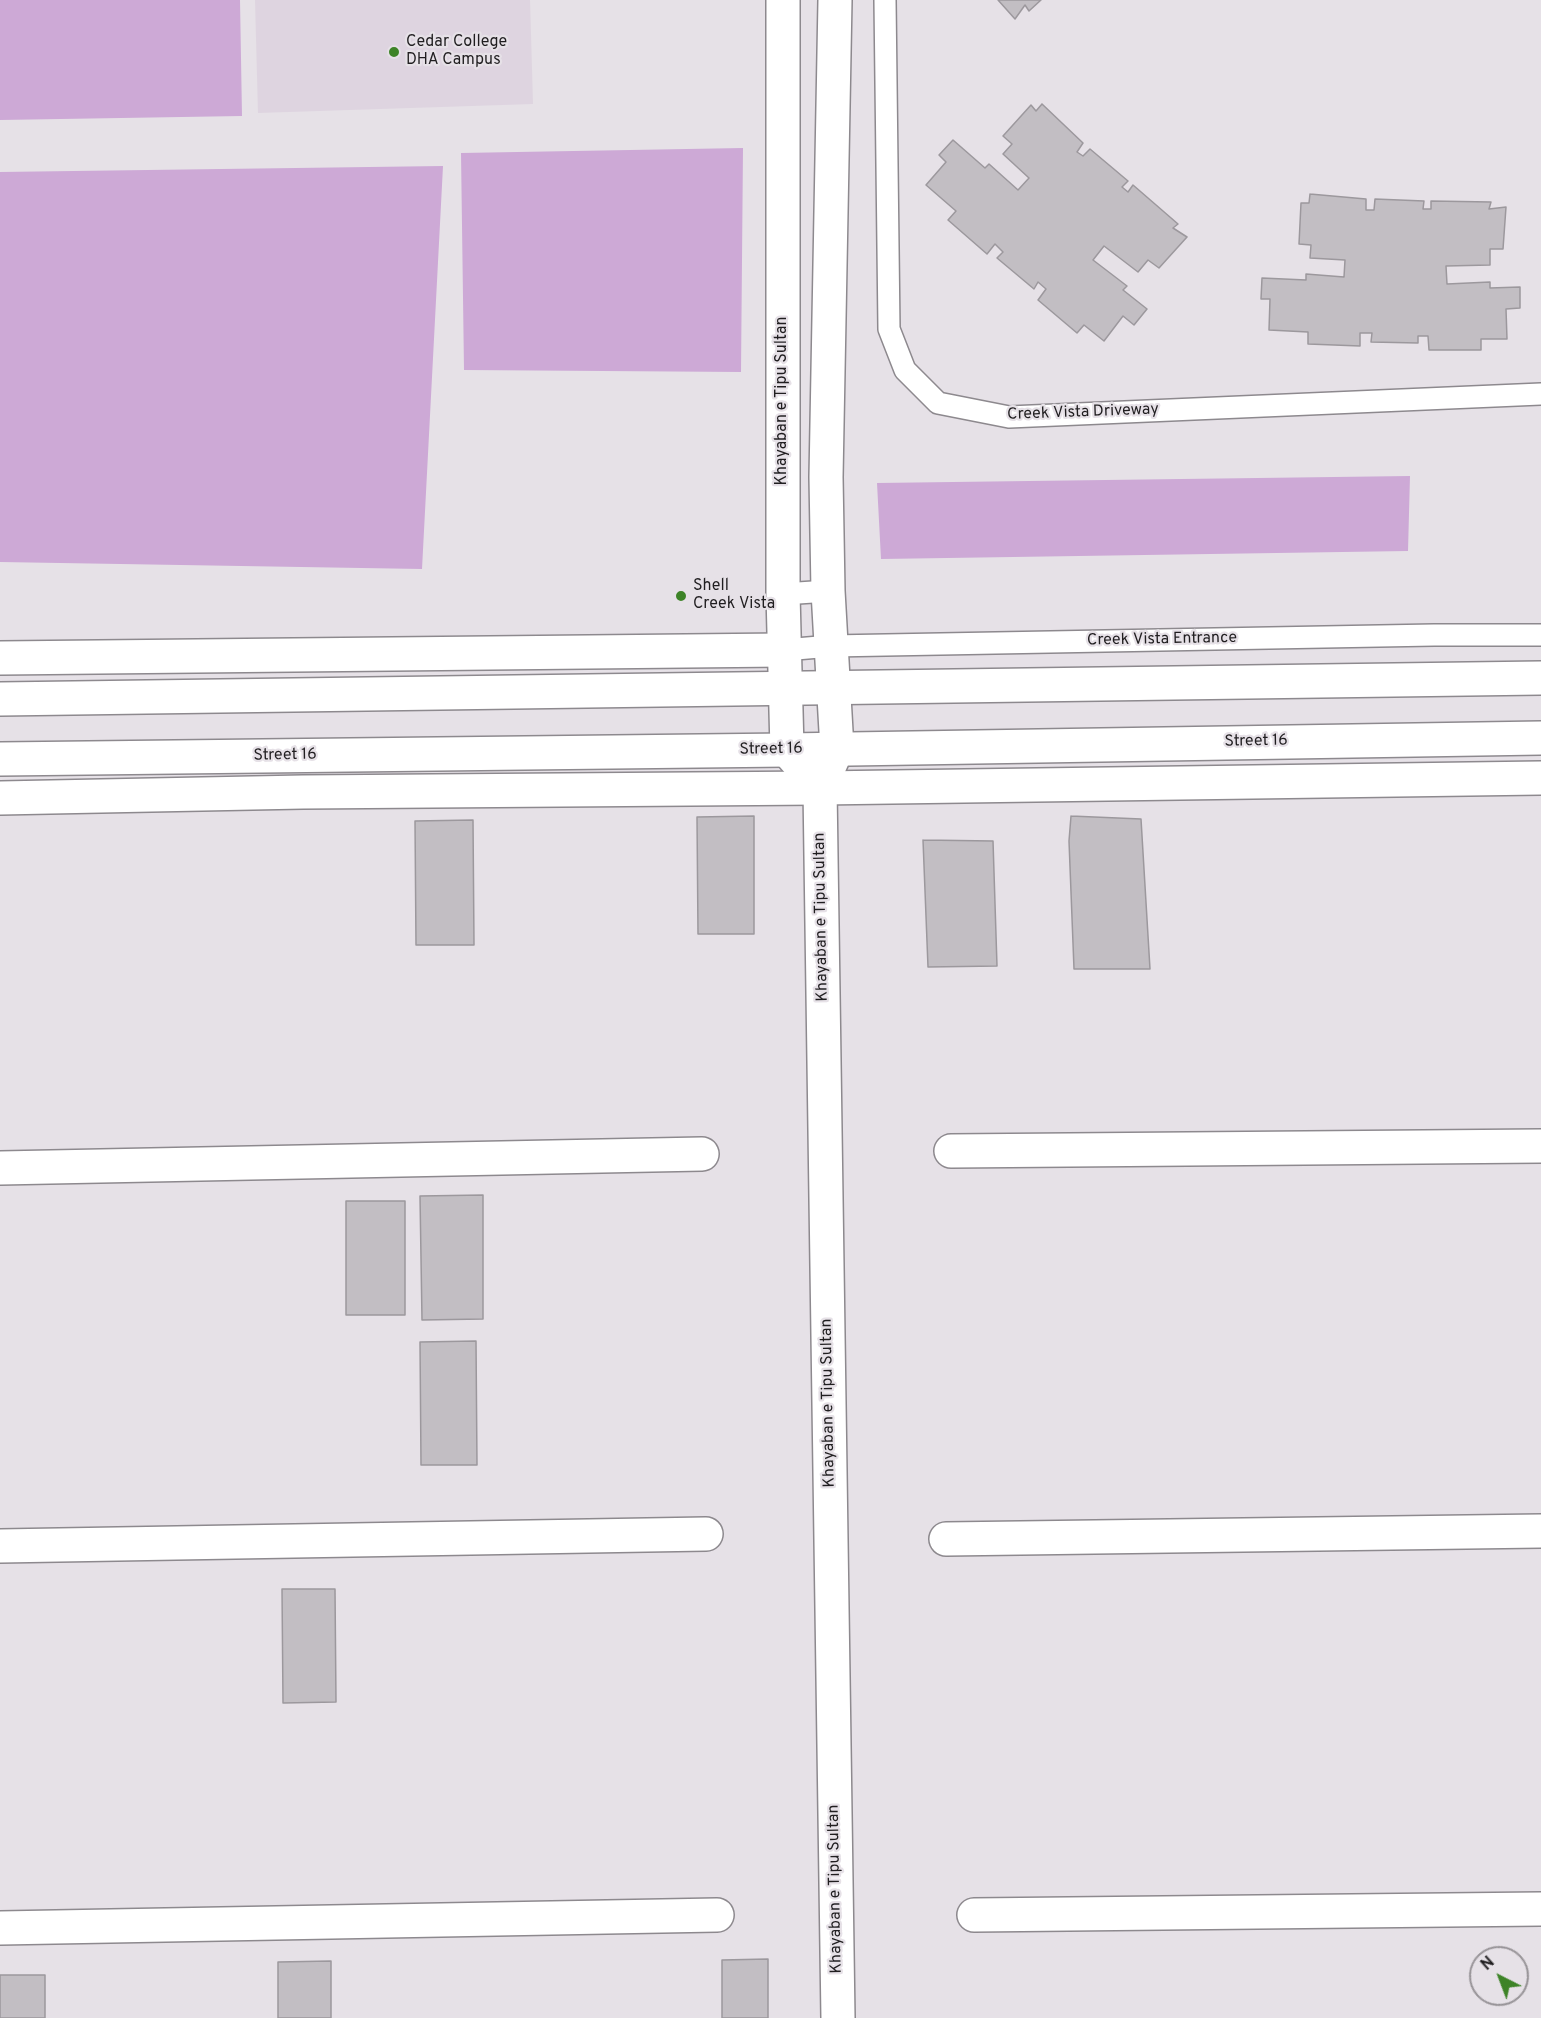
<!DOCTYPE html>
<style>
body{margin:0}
#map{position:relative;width:1541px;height:2018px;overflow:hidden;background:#e6e1e7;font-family:Overpass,sans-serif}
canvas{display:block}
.north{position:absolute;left:1469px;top:1946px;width:60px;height:60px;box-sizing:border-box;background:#e6e1e7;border:2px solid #979397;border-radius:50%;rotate:318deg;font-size:16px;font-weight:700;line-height:24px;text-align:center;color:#201e20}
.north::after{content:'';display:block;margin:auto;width:21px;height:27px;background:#3d8327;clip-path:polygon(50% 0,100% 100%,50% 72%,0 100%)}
</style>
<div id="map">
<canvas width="1541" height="2018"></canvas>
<div class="north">N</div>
</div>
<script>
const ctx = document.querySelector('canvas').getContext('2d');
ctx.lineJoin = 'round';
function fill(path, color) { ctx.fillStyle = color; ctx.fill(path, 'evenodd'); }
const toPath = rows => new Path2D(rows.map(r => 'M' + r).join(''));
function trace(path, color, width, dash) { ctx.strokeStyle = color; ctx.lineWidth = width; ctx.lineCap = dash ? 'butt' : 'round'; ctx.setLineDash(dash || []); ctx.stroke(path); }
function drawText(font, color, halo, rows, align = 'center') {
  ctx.font = font + ' Overpass,sans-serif'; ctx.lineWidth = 4.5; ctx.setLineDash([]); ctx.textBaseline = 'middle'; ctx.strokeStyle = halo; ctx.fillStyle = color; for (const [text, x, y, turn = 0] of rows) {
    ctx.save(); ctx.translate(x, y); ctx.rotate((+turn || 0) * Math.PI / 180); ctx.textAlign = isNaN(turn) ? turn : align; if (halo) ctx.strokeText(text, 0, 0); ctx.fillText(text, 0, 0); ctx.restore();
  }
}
fill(toPath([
 [255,0,530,0,533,104,258,113]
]), '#ded4e0');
fill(toPath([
 [0,0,240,0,242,116,0,120],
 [743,148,741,372,464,370,461,153],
 [443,166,422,569,0,562,0,172],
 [1410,476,1408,551,881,559,877,483]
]), '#cda9d6');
const building = toPath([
 [998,0,1041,0,1029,11,1025,5,1015,19,998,0],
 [1042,104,1083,143,1077,152,1083,156,1090,149,1128,181,1122,187,1128,192,1133,185,1178,224,1173,228,1187,237,1159,268,1148,260,1138,272,1104,246,1093,260,1127,286,1123,290,1147,309,1134,325,1123,316,1104,341,1084,325,1077,333,1038,300,1046,289,1038,282,1034,289,997,258,1003,252,995,244,987,254,948,220,956,211,926,185,946,162,939,155,953,140,985,168,989,164,1018,190,1029,178,1003,154,1012,144,1003,136,1031,105,1036,111,1042,104],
 [1310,194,1366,199,1366,210,1374,210,1375,199,1424,201,1423,209,1431,209,1431,201,1491,202,1489,209,1506,207,1503,249,1490,249,1490,265,1446,266,1447,284,1490,282,1490,288,1520,287,1520,308,1506,309,1507,339,1481,339,1481,350,1429,350,1428,336,1418,336,1418,343,1371,342,1372,333,1360,333,1360,346,1308,344,1308,332,1269,330,1270,299,1261,299,1262,278,1306,280,1306,274,1344,277,1345,260,1310,258,1311,245,1299,244,1301,203,1309,203,1310,194],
 [754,816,754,934,698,934,697,817,754,816],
 [1071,816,1141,819,1150,969,1074,969,1069,841,1071,816],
 [473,820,474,945,416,945,415,821,473,820],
 [923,840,993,841,997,966,928,967,923,840],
 [483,1195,483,1319,422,1320,420,1196,483,1195],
 [346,1201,405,1201,405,1315,346,1315,346,1201],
 [476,1341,477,1465,421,1465,420,1342,476,1341],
 [282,1589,335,1589,336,1702,283,1703,282,1589],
 [768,1959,768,2018,722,2018,722,1960,768,1959],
 [331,1961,331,2018,278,2018,278,1962,331,1961],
 [0,1975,45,1975,45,2018,0,2018,0,1975]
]);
fill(building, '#c2bec3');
trace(building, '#9c989d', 1.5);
const service = toPath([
 [885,0,889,329,905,370,938,403,1009,417,1541,394],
 [783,594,828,591],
 [784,650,831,646,1434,635,1541,635]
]);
const minor = toPath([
 [0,658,784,650],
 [0,798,303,792,820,788,1541,778],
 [951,1151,1541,1146],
 [0,1168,702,1154],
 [946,1539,1541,1531],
 [0,1546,706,1534],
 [974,1915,1541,1909],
 [0,1928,717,1915]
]);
const tertiary = toPath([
 [783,0,783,594,787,750,820,788],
 [835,0,826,477,828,591,837,749,820,788,838,2018]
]);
const secondary = toPath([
 [0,699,1541,678],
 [0,759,787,750,1541,738]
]);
trace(service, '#8d898e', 24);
trace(minor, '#8d898e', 36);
trace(tertiary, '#8d898e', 36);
trace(secondary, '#8d898e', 36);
trace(service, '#fff', 21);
trace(minor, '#fff', 33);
trace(tertiary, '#fff', 33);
trace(secondary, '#fff', 33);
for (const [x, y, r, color] of [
 [394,52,6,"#3d8327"],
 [681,596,6,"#3d8327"]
]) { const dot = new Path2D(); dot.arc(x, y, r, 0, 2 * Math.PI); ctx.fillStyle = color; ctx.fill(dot); trace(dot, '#e6e1e7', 2); }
drawText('16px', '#201e20', '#e6e1e7', [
 ["Cedar College",406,43],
 ["DHA Campus",406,61],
 ["Shell",693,587],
 ["Creek Vista",693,605]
], 'left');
drawText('16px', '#201e20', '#e6e1e7', [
 ["Khayaban e Tipu Sultan",783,401,-90],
 ["Creek Vista Driveway",1083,413,-2],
 ["Creek Vista Entrance",1162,640,-1],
 ["Street 16",1256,742,-1],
 ["Street 16",771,750,-1],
 ["Street 16",285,756,-1],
 ["Khayaban e Tipu Sultan",822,917,-91],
 ["Khayaban e Tipu Sultan",829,1403,-91],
 ["Khayaban e Tipu Sultan",836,1889,-91]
]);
</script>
